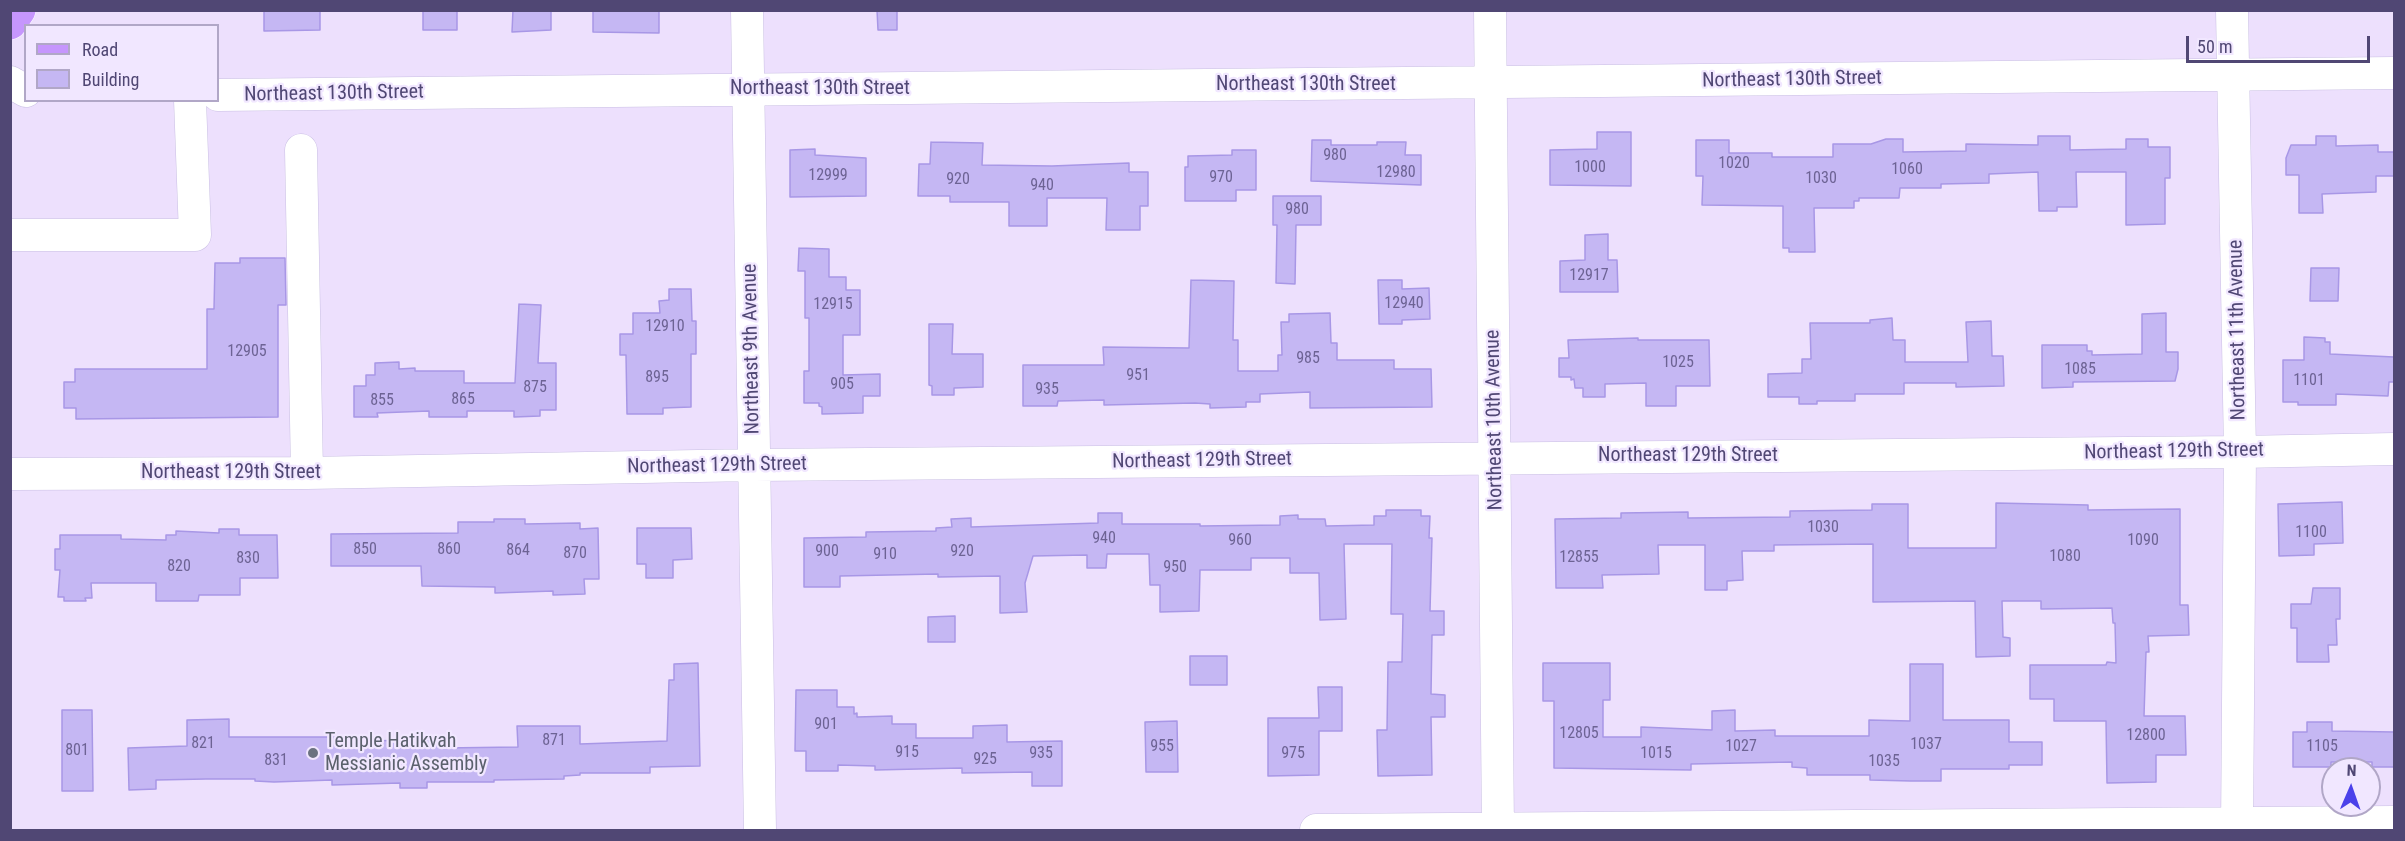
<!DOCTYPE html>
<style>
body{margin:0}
#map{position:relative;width:2405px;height:841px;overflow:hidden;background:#ede0fd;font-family:"Roboto Condensed",sans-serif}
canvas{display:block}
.frame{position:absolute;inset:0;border:12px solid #504774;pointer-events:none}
.legend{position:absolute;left:24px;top:24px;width:195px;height:78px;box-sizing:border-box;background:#f1e7ff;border:2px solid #b1a7c7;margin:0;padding:8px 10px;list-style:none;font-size:18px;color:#504774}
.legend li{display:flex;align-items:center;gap:12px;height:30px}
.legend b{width:30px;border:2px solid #b1a7c7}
.north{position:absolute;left:2321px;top:757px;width:60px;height:60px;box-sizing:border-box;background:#f1e7ff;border:2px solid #b1a7c7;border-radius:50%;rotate:2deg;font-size:16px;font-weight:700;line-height:24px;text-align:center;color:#504774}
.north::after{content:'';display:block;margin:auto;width:21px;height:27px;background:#4b41ea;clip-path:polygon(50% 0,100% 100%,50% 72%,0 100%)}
.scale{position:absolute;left:2186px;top:36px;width:184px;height:27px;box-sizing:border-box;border:3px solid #504774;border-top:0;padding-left:8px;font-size:18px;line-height:21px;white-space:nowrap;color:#504774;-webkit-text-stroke:4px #f1e7ff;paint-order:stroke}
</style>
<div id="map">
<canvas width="2405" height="841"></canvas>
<div class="frame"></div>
<ul class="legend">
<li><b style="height:8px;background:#c696fd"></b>Road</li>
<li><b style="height:16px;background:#c5b7f3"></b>Building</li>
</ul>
<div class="north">N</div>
<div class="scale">50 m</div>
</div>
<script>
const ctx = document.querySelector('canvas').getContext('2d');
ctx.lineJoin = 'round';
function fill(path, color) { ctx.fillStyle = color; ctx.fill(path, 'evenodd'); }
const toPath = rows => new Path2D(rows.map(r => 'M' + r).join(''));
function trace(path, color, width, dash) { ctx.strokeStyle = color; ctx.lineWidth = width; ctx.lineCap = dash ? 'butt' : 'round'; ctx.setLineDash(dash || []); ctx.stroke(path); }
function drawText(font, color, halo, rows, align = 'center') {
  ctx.font = font + ' "Roboto Condensed",sans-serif'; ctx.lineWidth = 4.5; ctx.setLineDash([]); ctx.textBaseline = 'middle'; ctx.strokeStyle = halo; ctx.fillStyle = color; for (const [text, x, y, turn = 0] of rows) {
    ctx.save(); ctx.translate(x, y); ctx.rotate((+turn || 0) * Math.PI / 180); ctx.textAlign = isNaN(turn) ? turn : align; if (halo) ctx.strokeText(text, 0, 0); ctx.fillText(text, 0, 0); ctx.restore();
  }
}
const building = toPath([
 [264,10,320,10,320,30,264,31,264,10],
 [423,10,457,10,457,30,423,30,423,10],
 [513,10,551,10,551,30,512,32,513,10],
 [593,10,659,10,659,33,593,32,593,10],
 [877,10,897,10,897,30,878,30,877,10],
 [1597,132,1631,132,1631,186,1550,185,1550,150,1597,149,1597,132],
 [2038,136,2070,136,2070,150,2126,149,2126,139,2148,139,2148,147,2170,147,2170,178,2165,178,2165,224,2126,225,2126,172,2076,172,2077,207,2057,207,2057,211,2039,211,2038,172,1989,174,1989,183,1941,184,1941,188,1900,188,1899,198,1859,198,1859,201,1854,201,1854,208,1814,208,1815,252,1789,252,1789,248,1783,248,1783,206,1702,205,1703,176,1696,176,1696,140,1729,140,1729,153,1772,153,1772,157,1833,157,1833,144,1871,144,1886,139,1903,139,1903,152,1966,151,1966,144,2038,145,2038,136],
 [2316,136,2336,136,2336,146,2378,145,2378,152,2394,152,2394,176,2376,176,2376,192,2322,194,2323,213,2299,213,2299,175,2286,175,2286,158,2291,145,2316,145,2316,136],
 [1312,140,1331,140,1331,145,1377,145,1377,142,1406,142,1405,155,1421,155,1421,185,1311,181,1312,140],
 [931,142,983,143,982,165,1052,166,1129,163,1129,172,1148,172,1148,206,1140,206,1140,230,1106,230,1107,198,1047,198,1047,226,1009,226,1009,202,950,202,950,196,918,196,919,164,930,164,931,142],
 [815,149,815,155,866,158,866,196,790,197,790,150,815,149],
 [1232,150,1256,150,1256,190,1236,190,1236,201,1185,201,1185,167,1188,167,1188,156,1232,155,1232,150],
 [1273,196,1321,196,1321,225,1296,225,1295,284,1276,283,1277,225,1273,225,1273,196],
 [1608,234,1608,260,1617,260,1618,292,1560,292,1560,261,1585,260,1585,235,1608,234],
 [799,248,829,249,829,277,846,277,846,290,860,290,860,335,843,335,843,375,880,374,880,396,863,396,863,413,822,414,822,407,819,406,819,403,804,403,804,371,809,371,809,318,805,318,805,271,798,271,799,248],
 [240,258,285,258,286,305,278,305,278,417,76,419,76,408,64,408,64,382,75,382,75,369,207,369,207,309,214,309,215,263,240,263,240,258],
 [2311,268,2339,268,2338,301,2310,301,2311,268],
 [1191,280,1234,281,1233,340,1238,340,1238,371,1278,371,1278,355,1282,355,1281,322,1289,322,1289,314,1330,313,1331,343,1337,343,1337,360,1394,360,1394,369,1431,369,1432,407,1310,408,1310,392,1260,394,1260,402,1246,402,1246,407,1210,408,1210,404,1195,403,1104,405,1104,400,1058,401,1057,406,1023,406,1023,365,1104,365,1103,347,1189,348,1191,280],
 [1378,280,1402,280,1402,289,1429,288,1430,319,1402,320,1402,324,1379,324,1378,280],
 [669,289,691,289,692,321,696,321,696,354,691,354,691,407,663,408,663,414,627,414,626,355,620,355,620,334,633,334,633,313,660,313,659,301,669,300,669,289],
 [519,304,541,305,538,363,556,363,556,410,540,410,540,416,514,417,514,411,467,411,467,417,429,417,429,411,377,413,378,417,354,417,354,386,366,386,366,375,375,375,375,363,399,362,399,369,415,368,415,371,464,371,464,383,515,383,519,304],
 [2166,313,2166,352,2178,352,2178,369,2175,381,2073,382,2073,387,2042,388,2042,345,2087,345,2087,351,2092,351,2092,355,2142,354,2142,314,2166,313],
 [1892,318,1893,340,1905,340,1905,362,1968,362,1966,322,1991,321,1992,356,2003,356,2004,386,1956,387,1956,383,1904,383,1904,394,1855,394,1855,401,1817,401,1817,404,1799,404,1799,397,1768,397,1768,374,1802,373,1802,359,1811,359,1810,323,1870,323,1870,320,1892,318],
 [929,324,953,324,952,354,983,354,983,387,954,388,954,395,932,395,932,386,929,385,929,324],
 [2304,337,2325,338,2325,342,2330,342,2330,354,2394,357,2394,382,2389,382,2388,396,2336,394,2336,405,2298,405,2298,402,2283,402,2283,360,2304,360,2304,337],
 [1638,338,1638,340,1709,340,1710,386,1676,386,1676,406,1646,406,1646,383,1605,384,1605,397,1583,397,1583,388,1575,388,1574,379,1571,380,1571,377,1559,377,1559,358,1569,358,1568,340,1638,338],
 [2342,502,2343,543,2314,544,2314,555,2279,556,2278,504,2342,502],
 [1996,503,2088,505,2088,510,2180,509,2180,605,2188,605,2189,635,2148,636,2149,652,2146,652,2144,716,2185,716,2186,755,2156,755,2156,782,2107,783,2106,721,2054,721,2054,699,2030,699,2030,665,2106,665,2107,662,2116,663,2115,623,2113,623,2112,608,2041,609,2041,601,2002,601,2003,637,2010,638,2010,656,1976,657,1975,601,1873,602,1873,544,1774,545,1774,551,1742,551,1743,580,1727,581,1727,590,1705,590,1705,545,1658,545,1659,574,1602,575,1603,588,1556,588,1555,519,1621,518,1621,513,1688,512,1688,518,1790,517,1790,511,1872,510,1872,504,1908,504,1908,548,1996,548,1996,503],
 [1386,510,1421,510,1421,516,1430,516,1429,538,1432,538,1430,611,1444,611,1444,635,1432,635,1431,694,1445,695,1445,717,1431,717,1432,775,1378,776,1377,730,1387,730,1388,662,1402,662,1403,614,1391,614,1392,544,1344,544,1346,619,1320,620,1319,573,1290,573,1290,558,1251,558,1251,570,1200,570,1199,611,1160,612,1160,585,1150,585,1149,554,1107,554,1106,568,1087,568,1087,555,1033,556,1025,583,1027,612,1000,613,1000,576,938,577,938,574,840,576,840,587,804,587,804,538,866,537,866,532,936,531,936,528,952,527,951,519,971,518,971,527,1098,523,1098,513,1122,513,1122,524,1200,524,1200,526,1280,525,1280,516,1298,515,1298,519,1325,519,1326,526,1374,525,1374,516,1386,516,1386,510],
 [494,519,525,519,525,524,580,523,580,529,598,528,599,579,584,579,585,594,553,595,553,591,495,593,495,587,422,586,421,566,331,566,331,534,458,533,458,522,494,522,494,519],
 [637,528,691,528,692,559,673,560,673,578,646,578,646,564,637,564,637,528],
 [219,529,239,529,239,535,277,535,278,578,240,578,240,595,199,595,198,601,156,601,156,583,91,583,92,598,85,598,86,601,64,601,64,597,58,597,60,570,55,570,55,549,60,549,60,535,121,535,121,539,166,540,166,535,176,535,176,531,219,533,219,529],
 [2313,588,2340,588,2340,619,2336,619,2337,645,2328,645,2329,662,2297,662,2297,628,2291,628,2291,604,2311,604,2313,588],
 [955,616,955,642,928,642,928,617,955,616],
 [1190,656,1227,656,1227,685,1190,685,1190,656],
 [698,663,700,766,650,767,650,773,580,773,580,775,564,776,564,779,494,780,494,782,427,782,427,788,400,788,400,783,332,785,332,780,274,782,255,781,255,779,206,779,156,780,156,789,129,790,128,748,187,746,187,720,229,719,229,737,350,737,350,741,443,740,443,748,518,747,517,726,580,726,580,744,667,741,669,680,674,680,674,664,698,663],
 [1543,663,1610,663,1610,700,1603,700,1603,737,1641,737,1641,727,1712,730,1712,711,1735,710,1735,731,1775,730,1775,736,1869,736,1869,720,1910,721,1910,664,1943,664,1943,720,2009,720,2009,742,2042,742,2042,765,2009,765,2009,769,1941,769,1941,781,1911,781,1870,780,1870,775,1807,775,1807,768,1792,767,1792,762,1691,764,1691,770,1554,768,1554,701,1543,701,1543,663],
 [1318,687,1342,687,1342,731,1319,731,1319,775,1268,776,1268,718,1319,718,1318,687],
 [796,690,837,690,837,707,854,707,854,714,857,713,857,717,892,716,892,724,916,724,916,738,973,738,973,726,1007,725,1007,742,1062,741,1062,786,1032,786,1032,772,962,773,962,768,875,770,875,766,838,765,838,771,806,771,806,751,795,751,796,690],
 [62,710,92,710,93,791,62,791,62,710],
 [1177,721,1178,772,1146,772,1145,722,1177,721],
 [2307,722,2332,722,2332,731,2394,732,2394,767,2372,767,2372,762,2331,762,2331,767,2293,767,2293,732,2307,732,2307,722]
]);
fill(building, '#c5b7f3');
trace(building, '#a897e6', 1.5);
const minor = toPath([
 [747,10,760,830],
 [1490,10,1498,830],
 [2232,10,2240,452,2237,830],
 [10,82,26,91],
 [218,95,2394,73],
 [301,150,307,473],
 [10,235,195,235,190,100],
 [10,474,307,473,754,465,2240,452,2394,449],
 [1316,830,2394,822]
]);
const major = toPath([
 [10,23,19,10]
]);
trace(minor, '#c9bfe3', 33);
trace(major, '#fff', 34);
trace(minor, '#fff', 32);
trace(major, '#c696fd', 33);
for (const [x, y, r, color] of [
 [313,753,6,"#6b7280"]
]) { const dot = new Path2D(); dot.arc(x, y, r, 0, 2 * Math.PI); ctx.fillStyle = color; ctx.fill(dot); trace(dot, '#f1e7ff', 2); }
drawText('16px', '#6d6394', null, [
 ["980",1335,156],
 ["1020",1734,164],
 ["1000",1590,168],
 ["1060",1907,170],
 ["12980",1396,173],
 ["12999",828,176],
 ["970",1221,178],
 ["1030",1821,179],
 ["920",958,180],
 ["940",1042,186],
 ["980",1297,210],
 ["12917",1589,276],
 ["12940",1404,304],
 ["12915",833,305],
 ["12910",665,327],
 ["12905",247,352],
 ["985",1308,359],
 ["1025",1678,363],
 ["1085",2080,370],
 ["951",1138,376],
 ["895",657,378],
 ["1101",2309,381],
 ["905",842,385],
 ["875",535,388],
 ["935",1047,390],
 ["865",463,400],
 ["855",382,401],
 ["1030",1823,528],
 ["1100",2311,533],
 ["940",1104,539],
 ["960",1240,541],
 ["1090",2143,541],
 ["850",365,550],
 ["860",449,550],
 ["864",518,551],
 ["900",827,552],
 ["920",962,552],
 ["870",575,554],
 ["910",885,555],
 ["1080",2065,557],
 ["12855",1579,558],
 ["830",248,559],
 ["820",179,567],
 ["950",1175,568],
 ["901",826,725],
 ["12805",1579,734],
 ["12800",2146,736],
 ["871",554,741],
 ["821",203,744],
 ["1037",1926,745],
 ["955",1162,747],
 ["1027",1741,747],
 ["1105",2322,747],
 ["801",77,751],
 ["915",907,753],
 ["935",1041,754],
 ["975",1293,754],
 ["1015",1656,754],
 ["925",985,760],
 ["831",276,761],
 ["1035",1884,762]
]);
drawText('20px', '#504774', '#f1e7ff', [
 ["Northeast 130th Street",1792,80,-1],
 ["Northeast 130th Street",1306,85],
 ["Northeast 130th Street",820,89],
 ["Northeast 130th Street",334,94,-1],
 ["Northeast 11th Avenue",2238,330,-91],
 ["Northeast 9th Avenue",752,349,-91],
 ["Northeast 10th Avenue",1495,420,-91],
 ["Northeast 129th Street",2174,452,-1],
 ["Northeast 129th Street",1688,456],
 ["Northeast 129th Street",1202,461,-1],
 ["Northeast 129th Street",717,466,-1],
 ["Northeast 129th Street",231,473]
]);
drawText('20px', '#5b616d', '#f1e7ff', [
 ["Temple Hatikvah",325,742],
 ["Messianic Assembly",325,765]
], 'left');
</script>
